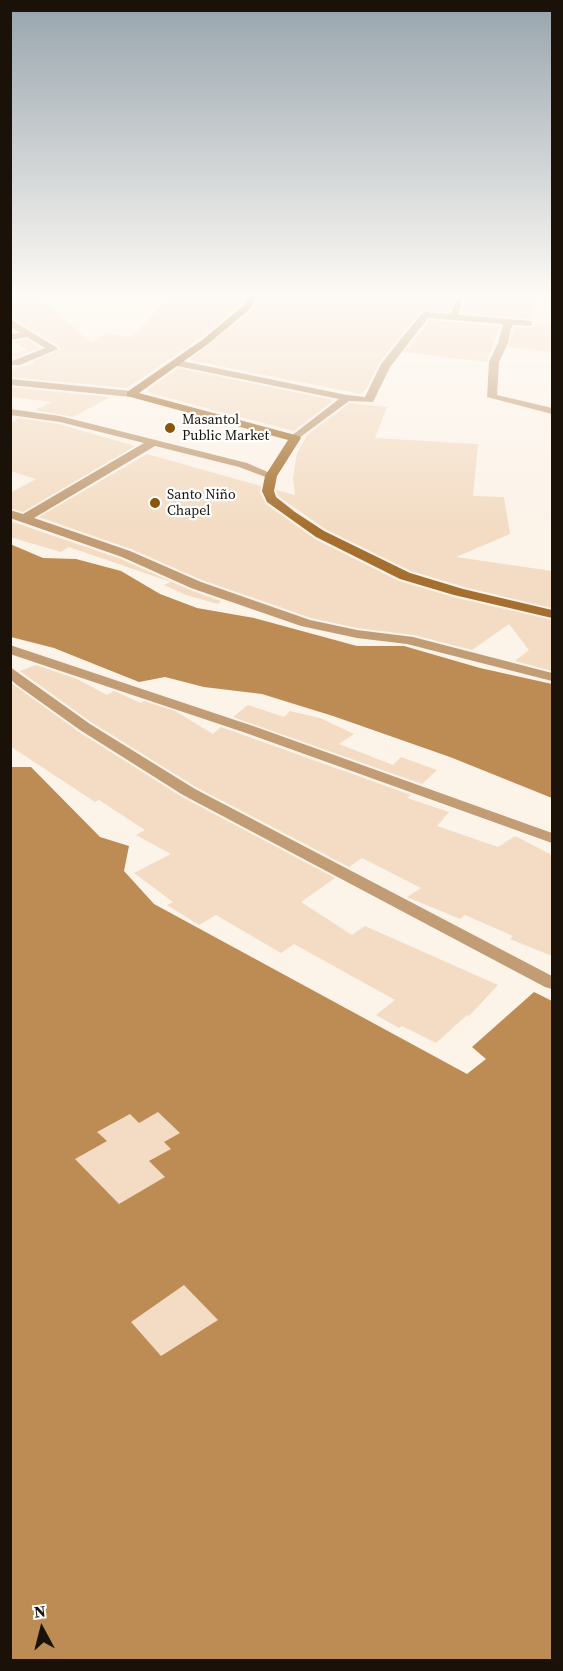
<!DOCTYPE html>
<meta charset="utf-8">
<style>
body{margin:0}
#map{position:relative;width:563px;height:1671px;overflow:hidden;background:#fcf3e9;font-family:"Source Serif 4",serif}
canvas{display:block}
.frame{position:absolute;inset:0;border:12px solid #1a1209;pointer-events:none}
.north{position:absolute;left:12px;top:1599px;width:60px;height:60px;-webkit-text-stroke:4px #fff;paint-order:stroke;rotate:353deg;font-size:16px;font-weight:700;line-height:24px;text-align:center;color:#1a1209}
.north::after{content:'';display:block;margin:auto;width:21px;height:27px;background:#1a1209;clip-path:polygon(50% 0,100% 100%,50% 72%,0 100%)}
</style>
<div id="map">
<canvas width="563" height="1671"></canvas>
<div class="frame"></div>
<div class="north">N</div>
</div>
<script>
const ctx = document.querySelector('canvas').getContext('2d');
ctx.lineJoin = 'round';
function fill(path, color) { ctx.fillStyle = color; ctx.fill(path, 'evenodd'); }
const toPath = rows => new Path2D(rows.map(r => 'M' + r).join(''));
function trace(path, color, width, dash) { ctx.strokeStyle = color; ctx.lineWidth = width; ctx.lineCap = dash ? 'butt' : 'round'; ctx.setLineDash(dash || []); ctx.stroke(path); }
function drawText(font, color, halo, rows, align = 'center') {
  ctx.font = font + ' "Source Serif 4",serif'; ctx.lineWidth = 4.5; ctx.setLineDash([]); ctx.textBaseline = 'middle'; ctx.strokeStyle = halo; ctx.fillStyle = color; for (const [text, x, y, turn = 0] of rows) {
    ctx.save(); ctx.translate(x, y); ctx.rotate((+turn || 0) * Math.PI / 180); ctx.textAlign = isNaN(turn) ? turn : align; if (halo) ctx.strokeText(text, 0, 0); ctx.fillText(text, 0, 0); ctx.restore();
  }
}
fill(toPath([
 [10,544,43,558,76,559,121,571,160,594,197,608,254,618,357,646,404,646,480,668,552,684,552,798,450,757,333,716,262,694,204,687,165,677,139,682,54,648,11,637],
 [11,767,31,767,100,837,129,846,124,871,154,904,467,1074,486,1059,472,1047,534,992,552,1001,552,1660,11,1660]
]), '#bd8b54');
fill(toPath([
 [10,292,32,292,91,342,106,333,130,337,147,322,170,292,249,292,241,304,201,338,127,388,10,377,10,370,34,363,32,362,60,349,57,345,10,317],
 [263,292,540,292,530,319,462,313,465,299,457,296,454,297,449,312,421,311,379,363,367,388,361,394,189,360,250,312],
 [429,320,500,326,487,362,404,352],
 [534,323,552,324,552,352,508,347,514,327,530,328,534,326],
 [27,339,40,348,17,357,12,355,27,350,14,342],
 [178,368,334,400,294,431,149,393,147,390],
 [10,387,110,397,73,417,35,410,52,402,10,397],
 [350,403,387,407,375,438,478,444,473,496,504,497,510,534,456,557,552,571,552,608,464,587,411,571,325,529,278,496,276,490,295,495,293,478,297,453,307,435],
 [19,418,59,424,135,446,23,512,10,508,10,493,36,479,10,471,10,423],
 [147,454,261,486,260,492,266,504,315,539,399,581,453,597,552,620,552,671,515,661,529,650,509,624,472,650,414,635,357,628,311,618,202,580,131,549,39,517],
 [10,521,121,559,190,590,221,601,218,604,186,595,164,585,171,582,69,547,61,552,10,537],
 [36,665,77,679,107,695,114,691,141,703,144,701,175,711,213,734,221,727,411,795,407,798,449,812,437,826,498,847,515,836,552,855,552,956,510,939,513,936,465,915,460,919,407,897,421,888,362,858,349,867,196,787,91,722,20,671],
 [10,682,79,732,182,797,335,878,301,902,352,935,365,926,498,985,469,1016,467,1015,436,1043,402,1026,399,1028,376,1015,395,1000,294,944,281,953,216,915,199,925,167,905,173,902,134,873,171,854,136,835,145,830,99,800,95,802,10,746],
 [248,705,284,717,290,711,320,718,354,734,339,744,393,765,401,757,437,770,422,784,233,717],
 [158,1112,180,1133,164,1142,171,1149,149,1161,165,1177,119,1204,75,1159,107,1141,97,1132,130,1114,139,1123],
 [184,1285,218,1320,161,1356,131,1322]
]), '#f3dcc3');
fill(toPath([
 [456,298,463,300,458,317,454,319,450,317,456,298]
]), '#c19c74');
fill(toPath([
 [425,312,532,321,532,325,529,326,512,325,508,343,499,362,497,395,552,408,552,414,487,397,489,362,498,343,503,324,428,318,390,367,373,402,349,401,295,441,291,440,291,436,339,399,177,366,172,363,177,360,347,395,365,397,381,364,422,313,425,312],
 [10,319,56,347,58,349,20,365,12,365,12,361,45,348,27,337,10,340,10,334,20,333,10,326,10,319],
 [10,379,131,391,136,394,131,397,10,385,10,379],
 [10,409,60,416,247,463,277,476,271,479,239,467,155,446,34,518,130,551,201,582,310,620,357,630,413,637,552,673,552,681,407,644,357,638,301,626,191,588,122,557,10,518,10,510,23,514,144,443,60,422,10,415,10,409],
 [10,645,256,727,552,833,552,843,246,733,10,654,10,645],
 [10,667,90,724,195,789,552,976,552,989,545,987,183,795,80,730,17,685,10,679,10,667]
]), '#c19c74');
fill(toPath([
 [252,292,261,292,249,310,208,344,139,393,299,436,301,438,277,476,274,491,276,497,295,512,324,531,410,573,463,589,552,610,552,618,454,595,400,579,316,537,267,502,262,491,265,476,288,440,127,396,127,392,202,340,243,306,252,292]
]), '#a5702f');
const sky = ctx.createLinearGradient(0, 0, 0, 526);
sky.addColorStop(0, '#97a4ad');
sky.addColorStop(0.56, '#fefaf5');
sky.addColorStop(1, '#fefaf500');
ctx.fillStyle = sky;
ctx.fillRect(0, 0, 563, 526);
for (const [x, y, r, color] of [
 [170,428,6,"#8b5705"],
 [155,503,6,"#8b5705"]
]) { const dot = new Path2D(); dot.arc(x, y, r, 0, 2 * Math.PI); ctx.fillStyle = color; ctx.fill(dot); trace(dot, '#fff', 2); }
drawText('14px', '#1a1209', '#fff', [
 ["Masantol",182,420],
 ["Public Market",182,436],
 ["Santo Niño",167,495],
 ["Chapel",167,511]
], 'left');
</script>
